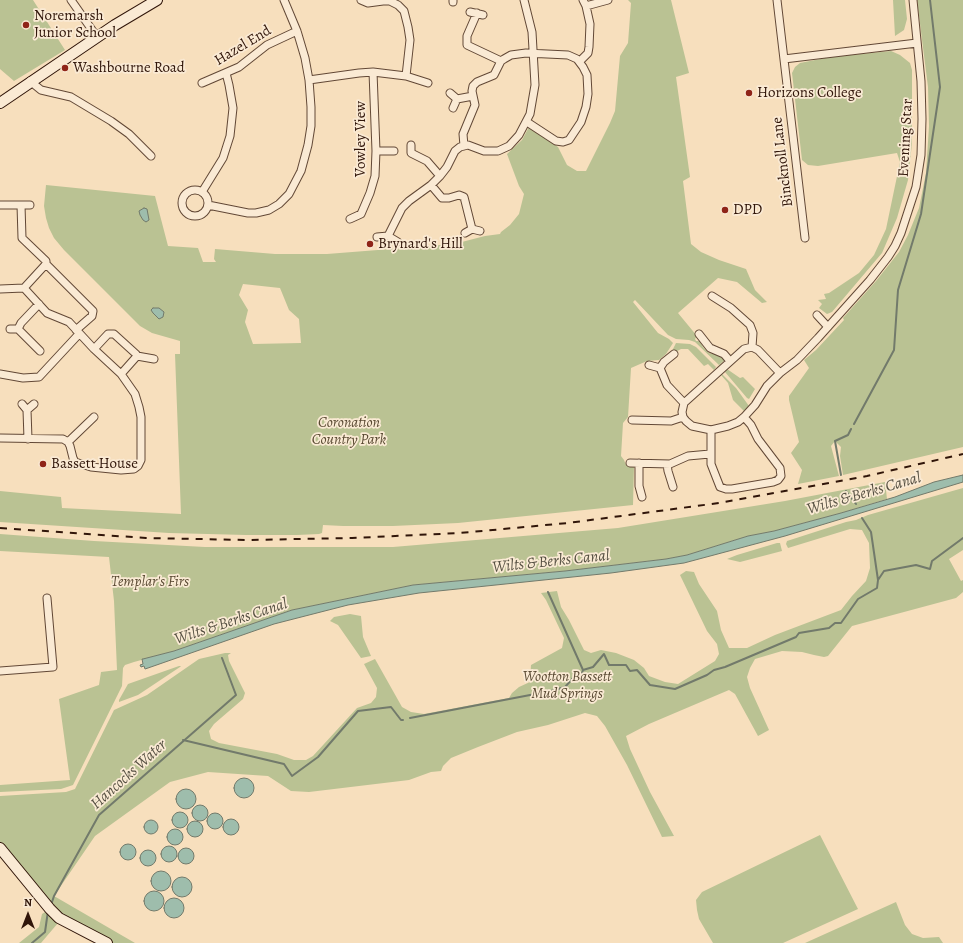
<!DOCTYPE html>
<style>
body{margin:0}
#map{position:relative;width:963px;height:943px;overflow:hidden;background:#f7dfbd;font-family:Alegreya,serif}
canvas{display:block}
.north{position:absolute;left:8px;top:895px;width:40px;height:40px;-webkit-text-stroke:3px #faead4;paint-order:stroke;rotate:0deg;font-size:11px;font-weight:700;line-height:16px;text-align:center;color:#301509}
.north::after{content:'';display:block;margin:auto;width:14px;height:18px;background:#301509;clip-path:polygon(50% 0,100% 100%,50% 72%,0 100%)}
</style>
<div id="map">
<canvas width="963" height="943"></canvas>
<div class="north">N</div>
</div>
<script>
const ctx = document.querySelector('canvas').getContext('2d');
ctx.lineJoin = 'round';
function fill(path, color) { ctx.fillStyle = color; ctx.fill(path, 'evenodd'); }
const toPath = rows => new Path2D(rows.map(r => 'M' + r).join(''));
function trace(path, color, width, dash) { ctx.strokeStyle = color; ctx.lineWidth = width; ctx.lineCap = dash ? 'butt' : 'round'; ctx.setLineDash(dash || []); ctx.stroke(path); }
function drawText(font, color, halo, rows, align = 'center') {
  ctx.font = font + ' Alegreya,serif'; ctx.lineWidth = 3.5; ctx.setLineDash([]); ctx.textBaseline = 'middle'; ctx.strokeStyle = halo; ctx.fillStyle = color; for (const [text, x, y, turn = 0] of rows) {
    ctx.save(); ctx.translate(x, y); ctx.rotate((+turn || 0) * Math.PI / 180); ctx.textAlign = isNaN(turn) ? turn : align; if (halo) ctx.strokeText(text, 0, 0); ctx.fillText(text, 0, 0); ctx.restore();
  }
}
fill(toPath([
 [0,0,33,0,65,50,14,81,0,69],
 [628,0,671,0,689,73,676,77,690,177,683,181,691,244,701,252,719,260,746,269,755,290,767,302,762,303,737,282,718,278,678,313,697,336,695,339,696,341,700,341,703,347,709,353,720,355,726,359,719,365,695,342,689,340,676,339,668,335,635,300,633,302,658,333,669,339,673,343,666,354,659,360,647,361,631,368,628,417,623,423,621,456,624,460,626,465,634,466,633,505,458,523,393,526,343,526,323,525,322,533,319,534,297,535,246,535,169,533,0,522,0,491,61,497,62,508,181,514,175,354,180,354,180,341,152,333,140,326,64,250,54,238,49,228,46,218,44,206,46,185,155,196,168,246,198,248,203,262,216,262,214,259,215,249,275,254,327,254,454,244,485,236,500,234,501,232,510,225,519,214,524,194,519,186,507,154,522,140,529,127,558,147,567,165,577,171,586,171,610,123,615,111,620,56,628,43,631,3],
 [243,284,280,288,289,310,299,319,301,343,253,344,245,322,248,310,239,295],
 [893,0,905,0,907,19,904,30,895,36],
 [917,0,963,0,963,447,843,475,840,456,841,447,835,441,831,446,839,476,798,484,802,470,791,453,799,442,789,400,789,396,809,368,804,360,816,350,844,320,843,318,876,281,899,252,908,235,919,208,926,173,929,126,928,87],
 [891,51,900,55,910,63,912,70,912,143,908,180,897,218,882,253,832,312,827,314,819,308,822,304,818,300,826,299,824,294,829,293,859,273,874,255,886,229,900,162,897,153,818,166,808,165,802,160,792,73,795,67,800,63,830,57],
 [676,343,690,344,696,347,716,367,714,370,708,364,704,366,688,349,681,349,670,355],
 [727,369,740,378,743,377,755,389,749,399,747,398,725,372],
 [722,374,736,388,749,406,744,411,733,400,728,383,721,375],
 [885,482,887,499,841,513,774,531,748,536,687,555,666,559,565,571,413,585,292,610,174,651,134,662,125,665,123,668,122,686,73,785,61,789,0,792,0,785,70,780,59,699,99,685,101,672,117,670,114,601,109,557,0,551,0,534,94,541,205,547,393,547,618,528,785,501],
 [963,488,963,550,949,559,961,581,963,580,963,592,956,598,852,626,828,656,824,657,814,655,802,652,782,651,755,659,750,668,747,677,750,688,769,730,758,736,735,694,729,690,649,724,626,736,630,749,650,792,674,836,662,837,627,765,605,726,597,716,585,713,548,725,517,732,478,747,451,758,443,766,441,771,431,772,409,780,309,792,291,791,268,776,208,772,170,782,95,836,54,896,135,943,112,943,65,917,0,845,0,796,66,792,75,789,114,710,147,695,199,659,225,653,231,653,228,655,229,661,245,693,243,699,214,724,209,731,211,739,219,743,277,754,294,760,306,760,313,756,357,708,371,703,376,697,377,688,364,664,375,659,402,707,411,712,424,714,509,698,512,693,519,687,530,682,531,665,562,648,564,638,546,600,541,593,557,591,561,607,569,620,584,650,591,653,601,650,616,653,634,660,644,668,649,676,665,682,678,684,715,661,719,654,717,644,707,631,680,575,686,571,694,572,699,584,717,611,721,630,729,648,747,648,775,635,841,610,852,596,866,581,870,568,869,543,862,530,850,529,788,548,786,544,787,541,846,522,856,520,868,515],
 [777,543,780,543,782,551,740,562,727,559,737,555],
 [350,614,361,616,363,637,371,656,361,658,338,625,330,621,334,617],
 [179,666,181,666,180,667,138,695,119,702,119,700,128,684],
 [820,835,858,909,783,943,713,943,699,919,697,910,696,900,702,892],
 [896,902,905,925,912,934,923,938,939,937,943,943,805,943],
 [45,912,58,923,41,943,19,943,39,927,42,914]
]), '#bac293');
const water = toPath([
 [144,208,147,209,149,220,146,222,143,220,140,215,139,211,144,208],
 [153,308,159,308,164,312,163,317,159,319,153,313,151,310,153,308],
 [963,475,963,482,785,536,684,563,611,573,419,593,348,605,274,624,148,668,145,669,144,666,141,667,140,665,143,664,142,659,143,659,174,651,292,610,413,585,565,571,666,559,687,555,748,536,774,531,841,513,895,497,934,482,963,475],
 '234 788a10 10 0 1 1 20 0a10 10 0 1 1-20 0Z',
 '176 799a10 10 0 1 1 20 0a10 10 0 1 1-20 0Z',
 '192 813a8 8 0 1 1 16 0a8 8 0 1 1-16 0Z',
 '172 820a8 8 0 1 1 16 0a8 8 0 1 1-16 0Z',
 '207 821a8 8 0 1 1 16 0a8 8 0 1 1-16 0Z',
 '223 827a8 8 0 1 1 16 0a8 8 0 1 1-16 0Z',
 '144 827a7 7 0 1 1 14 0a7 7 0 1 1-14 0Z',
 '187 829a8 8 0 1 1 16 0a8 8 0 1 1-16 0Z',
 '167 837a8 8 0 1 1 16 0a8 8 0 1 1-16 0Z',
 '120 852a8 8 0 1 1 16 0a8 8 0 1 1-16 0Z',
 '161 854a8 8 0 1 1 16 0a8 8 0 1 1-16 0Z',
 '178 856a8 8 0 1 1 16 0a8 8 0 1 1-16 0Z',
 '140 858a8 8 0 1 1 16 0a8 8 0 1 1-16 0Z',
 '151 881a10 10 0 1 1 20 0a10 10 0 1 1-20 0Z',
 '172 887a10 10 0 1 1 20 0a10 10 0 1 1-20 0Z',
 '144 901a10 10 0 1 1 20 0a10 10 0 1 1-20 0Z',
 '164 908a10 10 0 1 1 20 0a10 10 0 1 1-20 0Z'
]);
fill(water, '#9ebdac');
trace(water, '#727a6b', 1);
trace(toPath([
 [854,424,894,350,898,290,921,214,940,87,930,0],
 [841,475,835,441,848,435,851,429],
 [846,491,856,504],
 [862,518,871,532,878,580],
 [548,592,583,670],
 [410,718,551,691,565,687,573,678,581,676,583,670,593,667,604,654,609,665,626,665,630,671,637,670,650,685,675,689,707,675,714,670,725,667,796,637,799,633,829,628,835,623,841,623,858,599,877,588,878,580,884,571,916,565,930,569,932,561,963,538],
 [183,740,284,764,292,776,318,757,358,711,391,707,401,720,403,720],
 [51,905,54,896,99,815,236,695,222,658],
 [32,943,45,932,48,911]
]), '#727a6b', 2);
const street = toPath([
 [71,0,97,37],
 [361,0,368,3,383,1,390,1,398,5,404,11,408,27,410,40,406,76],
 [453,0,453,2],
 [777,0,805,238],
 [586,6,608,0],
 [470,12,483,15],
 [477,13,467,36,467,45,501,61],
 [784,59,917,43],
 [580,61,588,53,589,47,590,24,586,6,583,0],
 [309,80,359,73,373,72,406,76,428,83],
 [30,81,41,90,71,97,111,121,129,134,151,156],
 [202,83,239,67,267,45,297,31],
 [450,93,457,99,473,96],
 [453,108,457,99],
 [411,145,411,153,427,161,440,176],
 [464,146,463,134,475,105,472,91,473,86,477,82,494,75,501,61,504,59,511,55,526,53,568,55,577,59,583,67,587,75,588,94,586,107,581,122,569,140,563,142,556,141,527,122],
 [376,151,394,151],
 [431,185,442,198,449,198,459,195,464,197,472,229,465,233],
 '182 203a13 13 0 1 1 26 0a13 13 0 1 1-26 0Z',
 [202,192,223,158,230,136,233,108,229,85,226,73],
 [0,205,21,205,22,238,46,261,46,264,24,288],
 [21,205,30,205],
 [208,205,248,213,256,213,269,210,279,204,289,194,301,171,308,145,311,126,311,107,309,80,305,58,297,31,284,0],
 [350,219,361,214,370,193,375,176,376,151,373,72],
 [472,229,480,231],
 [388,236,398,242],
 [377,237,388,236,402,208,409,201,431,185,440,176,447,167,455,151,460,147,468,145,484,151,498,151,509,146,519,135,530,114,535,85,532,32,524,0],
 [46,264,93,311,92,316,76,330],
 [0,289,24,288,47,313,69,322,94,349,121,374,135,394,139,407,141,417,141,460,138,466,134,469,121,470,91,467,75,462,73,458,70,446,68,442,63,439,0,438],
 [712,296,731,308,750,325,753,333,752,347],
 [39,304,21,323,18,329,40,351],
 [817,315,828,327],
 [10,329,18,329],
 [699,334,710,348,724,354,730,361],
 [94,349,108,334,114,334,136,354,137,356,121,374],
 [137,356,154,359],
 [649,365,660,368,667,385,684,403],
 [660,368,664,362,674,354],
 [780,373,758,350,752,347,744,349,684,403,682,412,683,417,686,421,692,426,711,430,728,426,738,422,744,417,755,405,767,386,780,373,797,360,818,338,870,280,888,257,895,246,901,233,916,187,921,155,922,119,921,81,913,0],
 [0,374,23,378,39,377,79,334],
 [22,404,27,410,28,439],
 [27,410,34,404],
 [632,420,671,421,683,417],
 [711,430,711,464,720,487,726,489,732,489,773,482,778,480,781,476,780,468,758,439,751,425,744,417],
 [68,442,94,417],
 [630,463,670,464,688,456,710,454],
 [639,463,639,486,642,497],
 [667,464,668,471,673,487],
 [0,671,53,667,47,598]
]);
const secondary = toPath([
 [0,103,115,25,157,0],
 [0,848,50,909,59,918,107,943]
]);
trace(street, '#624836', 9);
trace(secondary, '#301509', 12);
trace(street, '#faead4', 7);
trace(secondary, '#faead4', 10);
trace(toPath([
 [0,528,146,538,247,540,352,538,460,533,568,523,719,503,867,476,963,454]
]), '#301509', 2, [7, 7]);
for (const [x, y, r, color] of [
 [26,25,4,"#8f2418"],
 [65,68,4,"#8f2418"],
 [749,93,4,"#8f2418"],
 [725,210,4,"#8f2418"],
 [370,244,4,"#8f2418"],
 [43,464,4,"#8f2418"]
]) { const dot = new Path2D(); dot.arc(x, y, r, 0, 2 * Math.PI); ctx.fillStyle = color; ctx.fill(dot); trace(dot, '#faead4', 1.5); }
drawText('15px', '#301509', '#faead4', [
 ["Noremarsh",34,16],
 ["Junior School",34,33],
 ["Washbourne Road",73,68],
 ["Horizons College",757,93],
 ["DPD",733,210],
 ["Brynard's Hill",378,244],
 ["Bassett House",51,464]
], 'left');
drawText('15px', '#301509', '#faead4', [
 ["Hazel End",243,46,-31],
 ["Evening Star",906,138,-87],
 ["Vowley View",361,139,-90],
 ["Bincknoll Lane",783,162,-97]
]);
drawText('italic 15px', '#594932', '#faead4', [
 ["Coronation",349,423],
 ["Country Park",349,440],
 ["Templar's Firs",150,582],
 ["Wootton Bassett",567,677],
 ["Mud Springs",567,694]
]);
drawText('italic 16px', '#565042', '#faead4', [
 ["Wilts & Berks Canal",864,494,-16],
 ["Wilts & Berks Canal",551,562,-6],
 ["Wilts & Berks Canal",231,622,-18],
 ["Hancocks Water",129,775,-42]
]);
</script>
